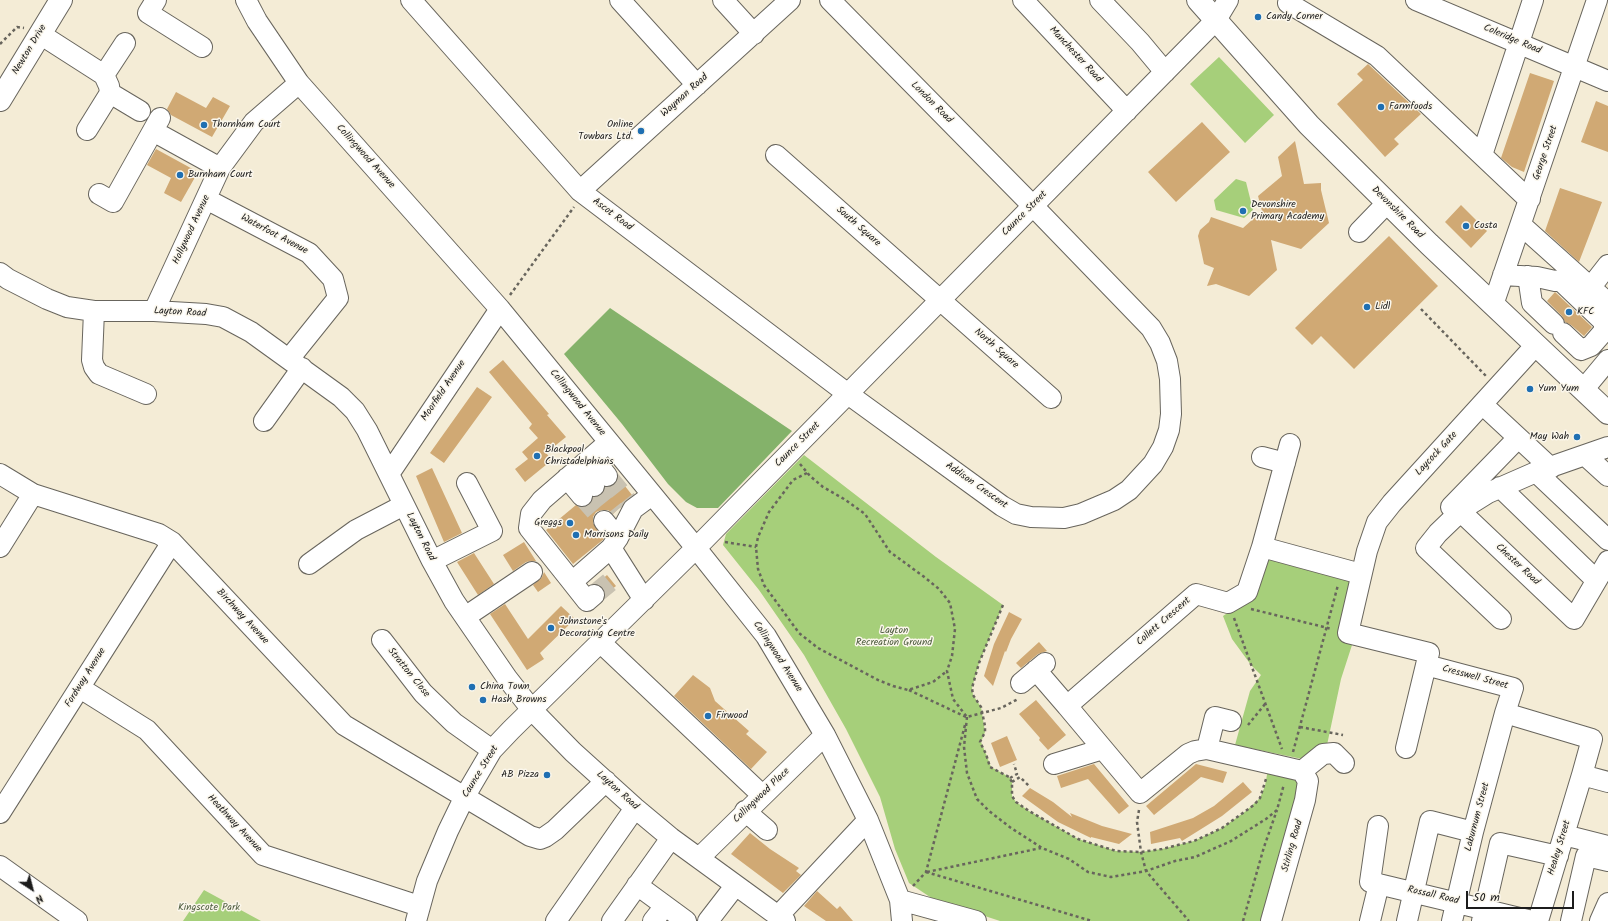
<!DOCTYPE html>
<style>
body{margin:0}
#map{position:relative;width:1608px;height:921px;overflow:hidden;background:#f4ecd6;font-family:Kalam,sans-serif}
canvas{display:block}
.north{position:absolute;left:12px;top:869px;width:40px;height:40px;-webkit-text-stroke:3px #fbf7ec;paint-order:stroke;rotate:144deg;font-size:11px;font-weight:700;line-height:16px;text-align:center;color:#1c1c1c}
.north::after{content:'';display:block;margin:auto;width:14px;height:18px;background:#1c1c1c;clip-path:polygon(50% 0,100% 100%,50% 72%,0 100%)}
.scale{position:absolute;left:1466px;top:891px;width:108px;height:18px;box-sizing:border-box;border:2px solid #1c1c1c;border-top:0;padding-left:5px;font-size:12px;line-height:14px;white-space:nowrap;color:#1c1c1c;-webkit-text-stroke:3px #fbf7ec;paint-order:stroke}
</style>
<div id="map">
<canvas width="1608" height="921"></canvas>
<div class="north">N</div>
<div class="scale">50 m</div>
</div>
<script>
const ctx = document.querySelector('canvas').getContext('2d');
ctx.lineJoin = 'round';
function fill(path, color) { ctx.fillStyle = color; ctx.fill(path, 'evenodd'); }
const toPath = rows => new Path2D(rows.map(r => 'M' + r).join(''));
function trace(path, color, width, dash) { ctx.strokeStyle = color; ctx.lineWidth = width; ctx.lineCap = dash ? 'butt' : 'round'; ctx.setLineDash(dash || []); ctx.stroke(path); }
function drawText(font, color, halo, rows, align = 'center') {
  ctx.font = font + ' Kalam,sans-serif'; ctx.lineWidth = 3; ctx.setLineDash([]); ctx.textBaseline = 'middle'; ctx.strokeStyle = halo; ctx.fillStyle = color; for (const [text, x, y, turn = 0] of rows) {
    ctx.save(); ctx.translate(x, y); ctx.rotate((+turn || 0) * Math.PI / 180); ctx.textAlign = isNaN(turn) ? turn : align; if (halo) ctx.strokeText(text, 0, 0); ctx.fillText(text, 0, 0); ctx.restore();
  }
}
fill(toPath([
 [1219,57,1274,115,1245,143,1190,84],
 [1236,179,1246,182,1253,210,1244,218,1216,210,1214,200],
 [804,455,936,557,1003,605,979,663,972,688,973,695,981,707,985,732,981,742,986,754,991,767,1009,777,1012,781,1012,796,1016,802,1029,811,1078,839,1116,851,1141,852,1162,849,1194,841,1222,828,1246,811,1260,798,1265,786,1268,769,1294,776,1303,793,1267,921,1000,921,933,899,909,883,895,849,880,797,846,729,804,655,759,590,723,545,726,534],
 [1266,555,1352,578,1339,639,1352,645,1341,679,1327,745,1307,760,1235,745,1250,691,1261,675,1251,665,1232,639,1223,616,1235,608],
 [204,890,261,921,183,921]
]), '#a6cf7a');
fill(toPath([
 [610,308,792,431,718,508,697,508,686,502,668,484,622,424,564,354]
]), '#84b26a');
fill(toPath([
 [1368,64,1421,114,1394,139,1399,144,1385,157,1337,104,1363,80,1357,74],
 [1530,73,1554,81,1524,172,1512,167,1501,158],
 [176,92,206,108,213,97,230,106,212,137,171,115,167,109],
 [1596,101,1608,106,1608,152,1581,142],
 [1202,122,1230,152,1176,202,1148,172],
 [1295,141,1304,184,1321,183,1321,190,1329,223,1301,249,1271,240,1277,270,1249,296,1216,284,1207,286,1214,268,1204,264,1198,236,1200,230,1209,222,1211,217,1243,228,1262,211,1258,196,1282,176,1278,157],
 [156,149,198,172,181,202,164,193,171,178,147,165],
 [1560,188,1602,202,1579,262,1545,231],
 [1461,205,1487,231,1471,248,1445,222],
 [1389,236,1438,286,1354,369,1321,336,1312,345,1295,328],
 [1555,292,1592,327,1584,336,1571,325,1565,322,1562,316,1547,301],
 [503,360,549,414,547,415,566,437,546,453,552,460,525,482,515,469,528,459,522,452,538,438,529,428,532,424,489,372],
 [477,387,492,397,444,463,430,453],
 [432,468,462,533,444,542,416,476],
 [618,477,632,495,613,514,608,510,602,510,596,512,593,517,593,523,604,539,573,564,546,530,576,505,584,507,589,505,593,497,602,495,605,487,609,487,614,485],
 [524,542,536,561,531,561,526,562,513,571,503,555],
 [474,553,494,584,478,595,457,562],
 [544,572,551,583,538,592,533,585,542,577],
 [607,575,616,586,605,595,603,588,597,584],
 [505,604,528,639,561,606,575,619,540,653,544,659,527,670,490,614],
 [1009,612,1022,619,1011,639,1006,652,1005,651,993,686,984,676,994,644],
 [1039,642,1047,651,1038,654,1021,668,1016,663],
 [693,675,710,688,715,701,749,731,746,734,767,752,751,769,674,696],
 [1036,700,1066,735,1048,750,1039,740,1040,738,1019,714],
 [1007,736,1017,760,1000,767,991,743],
 [1094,764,1129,806,1119,814,1088,779,1061,788,1057,776],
 [1196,764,1227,772,1223,783,1201,777,1154,815,1146,806],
 [1243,782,1252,792,1222,816,1182,841,1180,838,1151,844,1150,832,1193,818,1214,806],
 [1030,788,1053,802,1072,817,1070,813,1102,826,1132,834,1119,844,1091,837,1091,838,1058,822,1022,796],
 [750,833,770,849,799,868,796,871,801,875,783,893,731,854],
 [817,891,837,909,840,906,853,921,826,921,804,906]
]), '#d0a974');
trace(toPath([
 [607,476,628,502],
 [594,486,615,512],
 [582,496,604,521],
 [594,595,611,581]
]), '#c9c2b1', 20, [20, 10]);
const minor = toPath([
 [156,0,148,13,202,47],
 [246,0,257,21,299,83,500,309,696,548,766,636,825,735,868,820,900,900,902,921],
 [411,0,580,191,848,394,1002,506,1016,514,1031,517,1064,518,1081,514,1114,500,1129,490,1153,464,1163,447,1169,430,1171,414,1170,379,1167,361,1160,343,1151,328,1033,206,830,0],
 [620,0,697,85],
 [723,0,754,34],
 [1023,0,1127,111],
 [1100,0,1140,42,1165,72],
 [1289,0,1288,3,1377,56,1524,195,1530,199],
 [1416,0,1608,81],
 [40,34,104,75,109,86,110,93,140,111],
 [104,75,125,43],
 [87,130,110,93],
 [153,131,220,168],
 [776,155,1051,398],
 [1482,155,1533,0],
 [580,191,790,0],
 [99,194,113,202,160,118],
 [206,199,309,253,333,279,338,298,289,359],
 [1521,225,1608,303],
 [1359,232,1387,203],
 [0,273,8,279,47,299,67,307,94,311,154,311,206,314,223,317,251,332,341,397,355,411,367,430,432,561,454,601,507,678,532,710,573,752,635,808,671,838,785,921],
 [1503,275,1537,277,1555,281,1560,280,1604,322,1604,331,1591,346,1581,350,1563,333],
 [1528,276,1532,303,1554,324],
 [1590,288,1608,265],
 [1493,305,1597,0],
 [94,311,92,360,94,367,99,374,146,394],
 [154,311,220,168,254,122,299,83],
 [1535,346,1392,503,1377,522,1367,551,1348,633,1429,653,1426,665,1513,688,1505,713,1592,739,1582,775,1608,782],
 [1583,390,1608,360],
 [1482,404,1551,468],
 [264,421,302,368],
 [609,442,542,500,531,514,529,528,572,582,611,548,618,538,633,509,652,495],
 [1586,456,1608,476],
 [592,457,607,476],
 [1262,457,1285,463],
 [579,468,594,486],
 [1536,472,1608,540],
 [0,474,33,494,159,534,172,542,344,725,530,836,540,839,545,837,555,830,606,781],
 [389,474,500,309],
 [567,478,582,496],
 [1500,487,1596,580],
 [1451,507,1518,438],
 [1460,511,1574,619,1608,561],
 [604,521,618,538],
 [0,547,33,494],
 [1262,547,1290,444],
 [611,548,644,600],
 [432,561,492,531,467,483],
 [309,564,356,530,404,505],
 [572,582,587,601,594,595],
 [465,617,532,572],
 [1501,619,1426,548,1438,533,1464,508,1488,493,1536,472,1608,447],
 [382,640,423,693,454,723,492,750],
 [600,642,762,795],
 [1036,670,1067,706],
 [1021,683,1045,663],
 [80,688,147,730,263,855,419,906],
 [1406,748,1426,665],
 [1207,749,1215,717,1231,721],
 [1054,764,1103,749],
 [1302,771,1207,749,1195,751,1188,754,1140,793,1067,706,1196,594,1228,603,1247,592,1262,547,1361,574],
 [1302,771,1323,754,1334,753,1344,763],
 [745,811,767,830],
 [0,813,172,542],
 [1378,826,1370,882,1532,921],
 [1564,835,1608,846],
 [699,858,825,735],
 [0,866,77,921],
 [637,885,686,921],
 [900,900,976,921],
 [778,916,868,820],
 [416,921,427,881,448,831,465,796,492,750,511,730,696,548,1216,20,1228,0],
 [556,921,635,808],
 [612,921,671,838],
 [653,921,665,906],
 [708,921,735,886],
 [1271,921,1305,800,1308,781,1302,771],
 [1370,921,1379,884],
 [1407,921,1430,821,1473,832],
 [1452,921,1473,832,1505,713],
 [1482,921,1500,843,1558,856],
 [1538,921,1582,775],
 [1571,921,1586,856,1608,861],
 [1600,921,1608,903]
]);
const major = toPath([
 [1198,0,1309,125,1429,244,1608,413],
 [0,100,61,0]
]);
trace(minor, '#68655d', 22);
trace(major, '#68655d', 24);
trace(toPath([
 [0,44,17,27,24,28],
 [510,295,574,207],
 [1421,309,1486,376],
 [800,464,810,476,823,487,844,499,865,514,890,552,923,576,939,589,950,603,955,629,952,656,947,671,953,699,967,717,1001,708,1018,699],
 [807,473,793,480,769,512,758,537,756,547,758,569,764,585,799,633,818,648,878,680,893,686,908,690,933,682,947,671],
 [725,542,756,547],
 [1003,605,979,663,972,688,973,695,981,707,985,726,985,732,980,742,986,754,990,767,1009,777,1012,782,1012,796,1016,802,1029,811,1078,839,1116,851,1141,852,1162,849,1194,841,1222,828,1254,805,1260,798,1266,779],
 [1251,609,1332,629],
 [1234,618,1282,749],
 [909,690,966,717],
 [967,717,964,747,967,773,977,799,989,811,1011,828,1042,848,1069,859,1088,872,1111,877,1146,871,1175,861,1195,857,1231,841,1266,819,1277,810,1284,784],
 [1248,725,1265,704],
 [1300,727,1343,735],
 [1293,752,1338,585],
 [1010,778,1017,774,1014,764],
 [1012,782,1020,777,1029,786],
 [1139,810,1137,822,1141,852,1146,871,1189,921],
 [926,872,1092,921],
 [927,872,1041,848],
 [913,886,926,872,965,725],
 [1243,921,1264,847,1277,810]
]), '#68655d', 2.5, [3, 3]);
trace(minor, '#fff', 20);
trace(major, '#fff', 22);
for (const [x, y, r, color] of [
 [1258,17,4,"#1f6fb2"],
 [1381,107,4,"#1f6fb2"],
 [204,125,4,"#1f6fb2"],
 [641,131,4,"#1f6fb2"],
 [180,175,4,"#1f6fb2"],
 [1243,211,4,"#1f6fb2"],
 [1466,226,4,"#1f6fb2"],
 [1367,307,4,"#1f6fb2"],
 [1569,312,4,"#1f6fb2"],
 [1530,389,4,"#1f6fb2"],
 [1577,437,4,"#1f6fb2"],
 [537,456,4,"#1f6fb2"],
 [570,523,4,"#1f6fb2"],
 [576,535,4,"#1f6fb2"],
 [551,628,4,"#1f6fb2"],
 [472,687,4,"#1f6fb2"],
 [483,700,4,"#1f6fb2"],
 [708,716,4,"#1f6fb2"],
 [547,775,4,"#1f6fb2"]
]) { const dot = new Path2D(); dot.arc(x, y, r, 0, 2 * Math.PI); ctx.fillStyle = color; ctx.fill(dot); trace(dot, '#fbf7ec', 1.5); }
drawText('10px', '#1c1c1c', '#fbf7ec', [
 ["Candy Corner",1266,17],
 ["Farmfoods",1389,107],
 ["Thornham Court",212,125],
 ["Online",633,125,"right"],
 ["Towbars Ltd.",633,137,"right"],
 ["Burnham Court",188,175],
 ["Devonshire",1251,205],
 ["Primary Academy",1251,217],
 ["Costa",1474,226],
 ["Lidl",1375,307],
 ["KFC",1577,312],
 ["Yum Yum",1538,389],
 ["May Wah",1569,437,"right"],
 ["Blackpool",545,450],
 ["Christadelphians",545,462],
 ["Greggs",562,523,"right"],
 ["Morrisons Daily",584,535],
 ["Johnstone's",559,622],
 ["Decorating Centre",559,634],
 ["China Town",480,687],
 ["Hash Browns",491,700],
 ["Firwood",716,716],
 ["AB Pizza",539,775,"right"]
], 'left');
drawText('10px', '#1c1c1c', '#fbf7ec', [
 ["Coleridge Road",1512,40,23],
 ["Newton Drive",30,50,-59],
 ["Manchester Road",1075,55,47],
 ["Wayman Road",685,96,-42],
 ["London Road",931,103,45],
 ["George Street",1546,153,-71],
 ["Collingwood Avenue",365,157,48],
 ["Devonshire Road",1397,213,45],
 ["Caunce Street",1025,214,-45],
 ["Ascot Road",612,215,37],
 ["South Square",858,227,41],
 ["Hollywood Avenue",192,230,-65],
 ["Waterfoot Avenue",274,235,28],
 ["Layton Road",180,313,3],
 ["North Square",996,349,41],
 ["Moorfield Avenue",444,391,-56],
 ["Collingwood Avenue",577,403,51],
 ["Caunce Street",798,445,-45],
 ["Laycock Gate",1437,454,-47],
 ["Addison Crescent",976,486,35],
 ["Layton Road",420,537,63],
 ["Chester Road",1517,565,43],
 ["Birchway Avenue",242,617,47],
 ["Collett Crescent",1164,622,-41],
 ["Collingwood Avenue",777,657,57],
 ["Stratton Close",408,673,51],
 ["Fordway Avenue",86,678,-58],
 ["Cresswell Street",1475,678,15],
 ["Caunce Street",481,772,-58],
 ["Layton Road",617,791,42],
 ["Collingwood Place",762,796,-44],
 ["Laburnum Street",1478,817,-75],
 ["Heathway Avenue",234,824,47],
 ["Stirling Road",1293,846,-74],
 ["Healey Street",1560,848,-73],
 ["Rossall Road",1433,896,13]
]);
drawText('10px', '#4c5b3d', '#fbf7ec', [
 ["Layton",894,631],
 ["Recreation Ground",894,643],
 ["Kingscote Park",209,908]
]);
</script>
